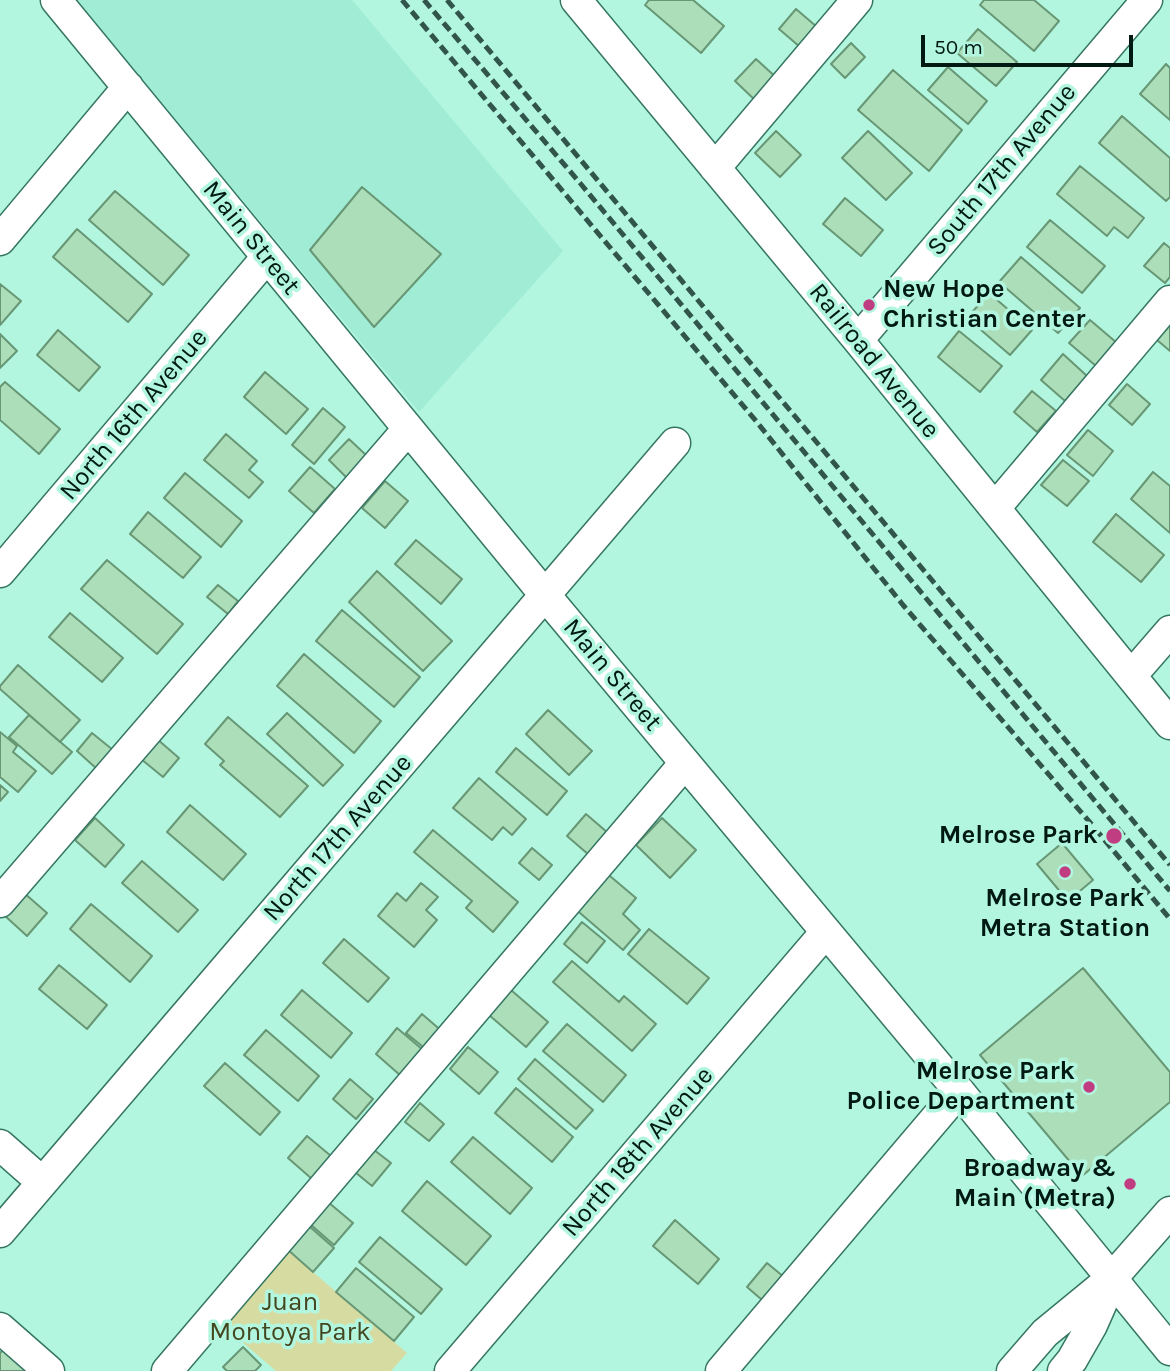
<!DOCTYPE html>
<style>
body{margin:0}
#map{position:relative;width:1170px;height:1371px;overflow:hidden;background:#b3f6e0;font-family:Karla,sans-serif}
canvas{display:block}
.scale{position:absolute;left:921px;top:35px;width:212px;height:32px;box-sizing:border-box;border:4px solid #001912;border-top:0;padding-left:9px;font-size:21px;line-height:24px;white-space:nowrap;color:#001912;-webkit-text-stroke:5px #b3f6e0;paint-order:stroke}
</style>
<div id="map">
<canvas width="1170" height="1371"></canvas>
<div class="scale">50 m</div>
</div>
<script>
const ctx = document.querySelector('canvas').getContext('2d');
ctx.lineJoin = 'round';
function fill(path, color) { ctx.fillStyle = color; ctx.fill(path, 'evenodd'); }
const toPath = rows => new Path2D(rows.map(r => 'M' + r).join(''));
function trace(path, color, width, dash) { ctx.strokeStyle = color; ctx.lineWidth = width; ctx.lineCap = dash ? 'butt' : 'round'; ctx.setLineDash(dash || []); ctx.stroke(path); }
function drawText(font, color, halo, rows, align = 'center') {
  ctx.font = font + ' Karla,sans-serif'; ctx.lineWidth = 7; ctx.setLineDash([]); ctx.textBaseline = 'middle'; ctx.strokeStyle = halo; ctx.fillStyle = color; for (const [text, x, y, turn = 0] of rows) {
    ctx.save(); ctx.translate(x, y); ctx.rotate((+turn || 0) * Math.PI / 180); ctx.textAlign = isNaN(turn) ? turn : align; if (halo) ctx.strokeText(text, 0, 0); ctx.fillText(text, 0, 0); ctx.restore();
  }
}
fill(toPath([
 [76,0,352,0,563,251,419,412]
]), '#a0ecd4');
fill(toPath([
 [284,1247,407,1353,391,1371,276,1371,219,1322]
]), '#d6dca1');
const building = toPath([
 [649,0,693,0,724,26,701,53,645,5,649,0],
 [984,0,1034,0,1059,21,1034,51,980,5,984,0],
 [796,9,817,27,800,47,779,29,796,9],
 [978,29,1017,62,996,86,957,53,978,29],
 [851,43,865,57,845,78,831,64,851,43],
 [756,59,779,80,758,103,735,81,756,59],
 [1166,64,1170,68,1170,120,1140,94,1166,64],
 [948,67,987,101,968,124,928,90,948,67],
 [893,70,962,130,929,171,858,110,893,70],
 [1122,116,1170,158,1170,197,1166,201,1099,143,1122,116],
 [776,131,801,155,780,177,755,153,776,131],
 [868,131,912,173,886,200,842,158,868,131],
 [1080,166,1144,218,1128,238,1114,227,1107,236,1057,194,1080,166],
 [362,187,441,254,374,327,310,250,362,187],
 [115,191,189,255,163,285,89,220,115,191],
 [845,198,883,230,861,256,823,224,845,198],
 [1050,220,1105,266,1082,293,1027,247,1050,220],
 [77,229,152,294,128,322,53,257,77,229],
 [1164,243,1170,248,1170,277,1165,283,1144,266,1164,243],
 [1021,257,1080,308,1058,333,999,282,1021,257],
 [0,284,21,301,0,325,0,284],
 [989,293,1032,330,1010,355,967,318,989,293],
 [1090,320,1117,343,1096,366,1069,343,1090,320],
 [1170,325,1170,351,1157,340,1170,325],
 [58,330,100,367,79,391,37,355,58,330],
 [959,331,1002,366,980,392,938,357,959,331],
 [0,334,17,351,0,368,0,334],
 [1063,354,1087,376,1065,401,1041,380,1063,354],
 [265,372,308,409,286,434,244,397,265,372],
 [5,382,60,429,39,454,0,420,0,387,5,382],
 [1127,384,1150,404,1132,425,1109,405,1127,384],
 [1032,391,1056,411,1037,432,1014,412,1032,391],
 [323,408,345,427,314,464,292,445,323,408],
 [1088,430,1113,451,1093,476,1067,455,1088,430],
 [226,434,257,461,249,470,263,482,249,498,204,460,226,434],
 [349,439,368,457,348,479,329,460,349,439],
 [1063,460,1089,481,1067,506,1041,485,1063,460],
 [310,467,335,489,314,513,289,491,310,467],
 [1153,472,1170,486,1170,533,1131,499,1153,472],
 [185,473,242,521,221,547,164,498,185,473],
 [385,481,408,501,385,528,362,508,385,481],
 [148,512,201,557,183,578,130,534,148,512],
 [1116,514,1164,555,1141,582,1093,542,1116,514],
 [416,540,462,579,441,604,395,564,416,540],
 [107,560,183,624,157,654,81,589,107,560],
 [377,571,452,641,423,671,349,602,377,571],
 [218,585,238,601,228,614,207,597,218,585],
 [342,610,420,677,394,707,316,641,342,610],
 [70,613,123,658,102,682,49,637,70,613],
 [304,654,381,721,354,753,277,686,304,654],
 [18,665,80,720,60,742,0,689,0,686,18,665],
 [548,710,592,751,569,775,526,734,548,710],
 [287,713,343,765,323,786,267,734,287,713],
 [29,715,72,752,52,774,9,737,29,715],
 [228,717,308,786,280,817,220,765,224,761,205,744,228,717],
 [0,732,17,746,13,752,36,771,18,792,0,777,0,732],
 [92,733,113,750,97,769,77,751,92,733],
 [157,739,179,758,163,777,141,759,157,739],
 [516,748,567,791,547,815,496,772,516,748],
 [479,778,526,819,512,835,503,827,492,840,453,808,479,778],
 [0,785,8,792,0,801,0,785],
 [190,805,246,854,223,880,167,832,190,805],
 [586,814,608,833,589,855,567,836,586,814],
 [95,818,124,845,105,867,75,840,95,818],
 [662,818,696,850,670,878,636,845,662,818],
 [433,830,518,902,493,932,466,908,472,901,414,852,433,830],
 [1062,843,1093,880,1068,901,1037,864,1062,843],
 [532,848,552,865,539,880,519,863,532,848],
 [142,861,198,910,178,932,122,883,142,861],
 [604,871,636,898,623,914,640,930,623,950,573,907,604,871],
 [421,883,438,897,426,910,437,920,414,947,378,916,397,893,406,901,421,883],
 [23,892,47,913,27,936,4,915,23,892],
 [91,904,152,956,130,982,70,929,91,904],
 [582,922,605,941,587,963,564,944,582,922],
 [649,929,709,978,687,1004,628,954,649,929],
 [344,939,389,978,368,1002,323,963,344,939],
 [572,961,619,1002,624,996,656,1024,632,1051,553,982,572,961],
 [59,965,107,1005,87,1029,39,989,59,965],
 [1083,968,1170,1072,1170,1102,1082,1176,980,1055,1083,968],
 [302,990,352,1033,331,1058,281,1015,302,990],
 [511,990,548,1022,526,1047,489,1015,511,990],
 [422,1014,444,1033,428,1051,406,1033,422,1014],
 [567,1024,626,1075,603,1102,543,1051,567,1024],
 [397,1028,423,1050,401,1076,376,1054,397,1028],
 [266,1030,319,1076,298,1101,244,1055,266,1030],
 [468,1047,498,1072,479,1094,450,1069,468,1047],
 [535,1059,593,1110,576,1129,518,1079,535,1059],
 [225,1063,280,1112,260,1135,204,1086,225,1063],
 [350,1079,373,1099,356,1119,333,1099,350,1079],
 [516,1088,573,1137,552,1162,495,1113,516,1088],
 [420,1103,444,1124,429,1141,405,1122,420,1103],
 [307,1136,331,1156,312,1179,288,1158,307,1136],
 [473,1137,532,1188,510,1214,451,1162,473,1137],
 [369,1146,391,1163,372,1186,350,1168,369,1146],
 [427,1181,491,1236,466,1265,402,1211,427,1181],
 [328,1202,353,1223,334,1245,310,1224,328,1202],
 [675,1220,719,1259,698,1284,653,1246,675,1220],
 [309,1226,334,1248,313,1272,287,1249,309,1226],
 [380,1237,442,1289,421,1314,359,1262,380,1237],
 [767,1263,790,1282,769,1306,747,1287,767,1263],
 [356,1268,414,1317,394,1341,336,1292,356,1268],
 [243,1347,261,1365,255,1371,227,1371,223,1367,243,1347],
 [5,1348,27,1368,25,1371,0,1371,0,1353,5,1348]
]);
fill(building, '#acdeb9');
trace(building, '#679774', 2);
const minor = toPath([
 [56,0,545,595,959,1091,1170,1350],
 [576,0,858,340,1170,724],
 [715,168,857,0],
 [0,240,128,87],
 [858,340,1147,0],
 [995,508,1170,301],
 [0,572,267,257],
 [1131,676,1170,631],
 [0,902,408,429],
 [0,1145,42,1182],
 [0,1232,675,443],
 [0,1328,49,1371],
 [167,1371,685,763],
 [450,1371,825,933],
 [721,1371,959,1091],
 [1012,1371,1045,1333,1112,1278,1170,1212],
 [1063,1371,1072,1360,1092,1325,1111,1282]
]);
trace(minor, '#357663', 33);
trace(minor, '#fff', 30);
trace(toPath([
 [402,0,756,421,903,605,1093,826,1170,919],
 [424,0,580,183,1170,891],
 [447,0,1170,865]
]), '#31554a', 5, [10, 5]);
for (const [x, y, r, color] of [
 [869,305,7,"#c13d82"],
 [1114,836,9,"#c13d82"],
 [1065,872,7,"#c13d82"],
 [1089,1087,7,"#c13d82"],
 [1130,1184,7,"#c13d82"]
]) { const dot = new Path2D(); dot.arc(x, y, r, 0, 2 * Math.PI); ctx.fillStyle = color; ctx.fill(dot); trace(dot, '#b3f6e0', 2.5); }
drawText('26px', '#001912', '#b3f6e0', [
 ["South 17th Avenue",1002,170,-50],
 ["Main Street",251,238,51],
 ["Railroad Avenue",874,361,51],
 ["North 16th Avenue",134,415,-50],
 ["Main Street",612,675,50],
 ["North 17th Avenue",338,838,-49],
 ["North 18th Avenue",638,1152,-49]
]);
drawText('bold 26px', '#001912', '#b3f6e0', [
 ["New Hope",883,290,"left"],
 ["Christian Center",883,320,"left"],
 ["Melrose Park",1098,836],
 ["Melrose Park",1065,899,"center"],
 ["Metra Station",1065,929,"center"],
 ["Melrose Park",1075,1072],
 ["Police Department",1075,1102],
 ["Broadway &",1116,1169],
 ["Main (Metra)",1116,1199]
], 'right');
drawText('26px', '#43461e', '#b3f6e0', [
 ["Juan",290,1303],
 ["Montoya Park",290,1333]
]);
</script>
